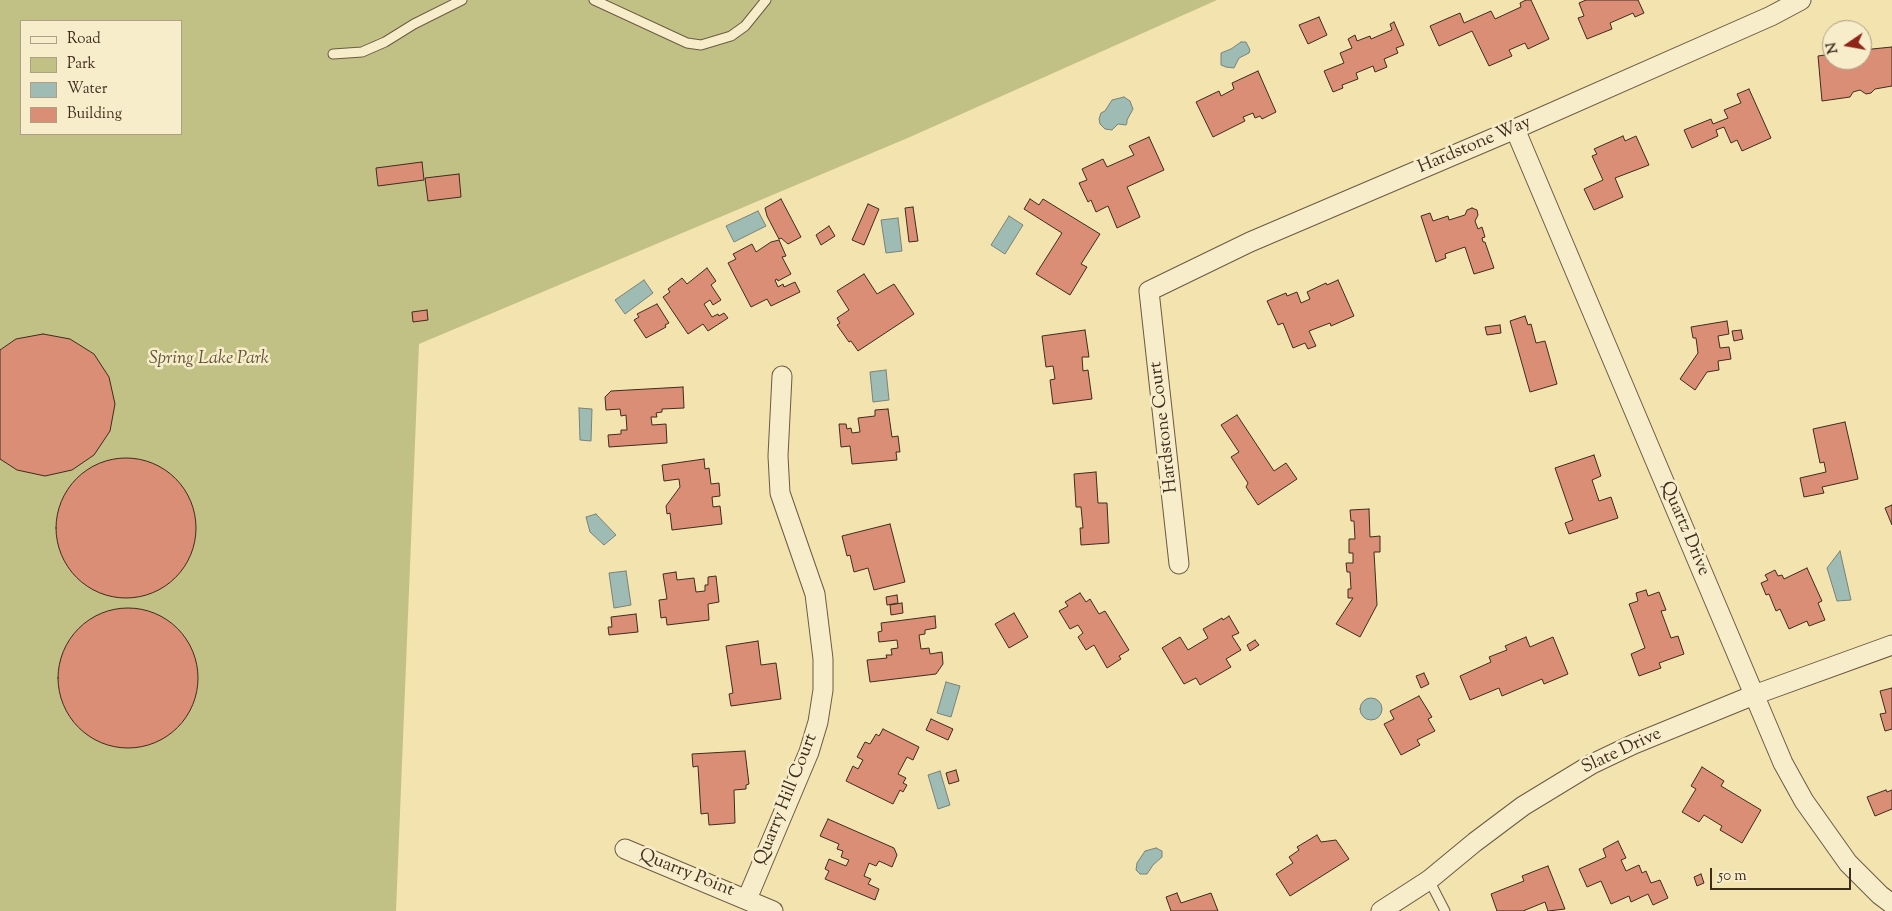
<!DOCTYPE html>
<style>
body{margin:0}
#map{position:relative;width:1892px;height:911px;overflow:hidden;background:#f2e3af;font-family:"Sorts Mill Goudy",serif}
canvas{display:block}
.legend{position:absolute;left:20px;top:20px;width:162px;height:115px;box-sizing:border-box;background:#f7edcb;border:1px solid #ada086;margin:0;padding:6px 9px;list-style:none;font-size:15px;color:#3e2c1e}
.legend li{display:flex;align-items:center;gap:10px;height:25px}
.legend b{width:25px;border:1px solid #ada086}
.north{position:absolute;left:1822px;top:20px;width:50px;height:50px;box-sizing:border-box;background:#f7edcb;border:1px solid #ada086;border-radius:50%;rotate:258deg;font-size:14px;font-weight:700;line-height:20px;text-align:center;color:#3e2c1e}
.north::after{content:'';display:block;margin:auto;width:18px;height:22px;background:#8f2418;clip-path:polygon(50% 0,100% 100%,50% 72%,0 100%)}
.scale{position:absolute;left:1710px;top:868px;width:141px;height:22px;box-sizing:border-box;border:2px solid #3e2c1e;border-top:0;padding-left:6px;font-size:15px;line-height:18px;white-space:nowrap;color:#3e2c1e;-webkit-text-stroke:4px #f7edcb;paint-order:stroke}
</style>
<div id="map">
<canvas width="1892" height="911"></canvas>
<ul class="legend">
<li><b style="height:6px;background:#f7edcb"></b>Road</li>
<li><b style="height:14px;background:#c2c185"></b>Park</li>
<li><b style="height:14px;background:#9ebcb4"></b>Water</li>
<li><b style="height:14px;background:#db8e76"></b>Building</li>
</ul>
<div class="north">N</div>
<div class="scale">50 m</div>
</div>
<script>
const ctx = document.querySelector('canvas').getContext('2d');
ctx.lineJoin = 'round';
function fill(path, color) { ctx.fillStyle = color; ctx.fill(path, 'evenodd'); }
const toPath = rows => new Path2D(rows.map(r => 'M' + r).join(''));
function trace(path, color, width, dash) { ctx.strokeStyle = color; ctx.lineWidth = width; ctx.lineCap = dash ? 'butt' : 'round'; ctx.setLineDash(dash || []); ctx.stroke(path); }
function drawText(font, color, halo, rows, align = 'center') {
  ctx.font = font + ' "Sorts Mill Goudy",serif'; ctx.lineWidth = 5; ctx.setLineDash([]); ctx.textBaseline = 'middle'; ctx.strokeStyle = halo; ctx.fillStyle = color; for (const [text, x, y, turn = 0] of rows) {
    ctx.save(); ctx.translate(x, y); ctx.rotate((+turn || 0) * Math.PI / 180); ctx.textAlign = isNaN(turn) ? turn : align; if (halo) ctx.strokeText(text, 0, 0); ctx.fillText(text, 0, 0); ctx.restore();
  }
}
fill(toPath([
 [0,0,1217,0,910,137,419,344,396,911,0,911],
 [21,21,181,21,181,134,21,134]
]), '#c2c185');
const water = toPath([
 [1241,42,1246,42,1250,50,1249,53,1239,58,1234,68,1226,67,1221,65,1221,53,1231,49,1241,42],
 [1124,97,1130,101,1133,109,1127,120,1127,123,1126,125,1118,124,1112,130,1105,129,1100,124,1099,119,1101,113,1105,111,1112,100,1124,97],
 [758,211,766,226,734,242,726,226,758,211],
 [1009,216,1023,225,1005,254,991,245,1009,216],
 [898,218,902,251,886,253,881,220,898,218],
 [644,280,653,293,625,314,615,300,644,280],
 [886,370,889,400,873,402,870,372,886,370],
 [579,408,592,409,591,441,580,440,579,408],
 [596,514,616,535,604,545,590,532,586,517,596,514],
 [1840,551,1851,600,1837,601,1827,568,1840,551],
 [626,571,631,605,614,608,609,573,626,571],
 [946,682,960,686,951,717,937,713,946,682],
 '1360 709a11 11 0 1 1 22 0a11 11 0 1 1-22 0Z',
 [940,771,950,805,938,809,928,775,940,771],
 [1156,848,1162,851,1162,857,1153,865,1147,874,1140,874,1136,870,1137,863,1145,851,1156,848]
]);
fill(water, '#9ebcb4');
trace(water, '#788278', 1);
const building = toPath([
 [1526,0,1531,0,1549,39,1528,49,1525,43,1509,50,1512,56,1489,66,1472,31,1439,46,1430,26,1460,13,1464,23,1491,11,1495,19,1521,7,1520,3,1526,0],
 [1586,0,1638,0,1644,13,1635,17,1633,13,1610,23,1612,29,1587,39,1578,18,1584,16,1579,3,1586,0],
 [1319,17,1327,35,1308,44,1299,25,1319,17],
 [1394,22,1404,45,1396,48,1398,53,1384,59,1387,67,1375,72,1373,66,1356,73,1358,79,1342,85,1343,88,1333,92,1324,71,1344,63,1340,53,1352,48,1348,39,1355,35,1357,41,1370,36,1371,39,1392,30,1390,24,1394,22],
 [1892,47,1892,86,1875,89,1871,93,1866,94,1860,90,1853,92,1850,97,1822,101,1818,56,1832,54,1832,60,1862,60,1862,50,1892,47],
 [1258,71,1276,112,1262,119,1260,116,1255,118,1253,113,1243,117,1245,121,1213,137,1196,102,1219,91,1221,96,1234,89,1232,83,1258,71],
 [1749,89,1771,138,1742,151,1737,140,1731,143,1724,127,1716,130,1718,136,1692,148,1684,130,1711,119,1713,124,1728,118,1724,110,1741,103,1737,94,1749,89],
 [1623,136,1625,141,1636,136,1649,165,1615,178,1623,197,1594,210,1584,189,1603,180,1592,156,1597,154,1594,149,1623,136],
 [1149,137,1164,170,1127,187,1140,217,1117,228,1108,206,1096,212,1091,200,1088,202,1079,183,1087,180,1082,169,1103,159,1107,167,1134,155,1129,146,1149,137],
 [422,162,424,180,378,186,376,168,422,162],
 [459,174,461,197,428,201,425,178,459,174],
 [781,199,801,237,788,244,781,238,779,239,767,216,765,208,781,199],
 [1030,199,1039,205,1043,199,1100,234,1081,264,1087,267,1070,295,1036,274,1062,233,1024,209,1030,199],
 [868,204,879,209,864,245,852,240,868,204],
 [913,207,918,241,909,242,905,208,913,207],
 [1472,208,1477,210,1478,215,1475,221,1478,229,1482,227,1485,237,1482,238,1483,242,1485,242,1494,268,1474,274,1465,247,1445,254,1446,258,1436,262,1421,216,1430,213,1433,221,1448,216,1449,220,1465,215,1467,210,1472,208],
 [829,226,835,236,821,245,816,235,829,226],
 [779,240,786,256,782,257,791,274,778,281,777,279,775,280,778,287,783,284,784,287,795,282,800,292,771,306,767,299,751,307,728,263,736,259,733,254,752,244,756,252,771,242,779,240],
 [707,268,716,281,711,285,721,300,713,305,710,300,704,304,712,317,718,314,719,316,724,313,728,318,708,331,703,324,688,334,663,297,670,292,668,289,682,278,687,284,707,268],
 [864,274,877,294,894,284,914,314,858,351,851,341,849,342,837,325,840,323,837,318,849,310,837,291,864,274],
 [1338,280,1354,316,1331,326,1330,323,1309,331,1316,346,1308,349,1305,343,1293,348,1283,323,1278,325,1267,301,1286,293,1287,296,1297,292,1301,303,1310,299,1307,292,1326,283,1327,285,1338,280],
 [657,304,669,323,665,325,666,327,646,338,634,320,639,317,637,314,657,304],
 [427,310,428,320,413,322,412,312,427,310],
 [1525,316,1528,325,1531,324,1536,343,1545,341,1557,384,1530,392,1510,321,1525,316],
 [1727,321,1729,334,1718,336,1720,348,1729,347,1731,359,1718,361,1719,370,1707,372,1695,390,1680,379,1698,353,1696,338,1693,338,1691,327,1727,321],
 [1500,325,1501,333,1487,335,1485,327,1500,325],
 [1085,330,1089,357,1082,357,1083,371,1088,370,1092,399,1053,404,1050,380,1055,379,1053,366,1046,367,1042,336,1085,330],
 [1741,330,1743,339,1734,341,1732,331,1741,330],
 [43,334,70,339,94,354,109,377,115,404,110,431,94,455,72,470,45,476,17,470,0,459,0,350,16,339,43,334],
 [683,387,684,408,662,409,662,412,656,413,657,417,651,417,652,425,666,424,667,443,609,447,608,435,621,434,621,430,627,430,626,415,621,416,620,409,606,410,605,397,611,391,683,387],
 [888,409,892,437,898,436,900,452,896,452,897,460,852,464,850,446,841,447,839,424,846,424,847,429,851,428,852,433,860,432,858,418,875,416,875,410,888,409],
 [1237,415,1274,471,1286,463,1297,479,1258,505,1246,487,1248,483,1231,457,1239,452,1221,425,1237,415],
 [1845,422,1858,479,1822,487,1824,493,1804,497,1800,478,1826,472,1824,462,1820,463,1813,429,1845,422],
 [1594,455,1601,476,1592,480,1599,501,1611,497,1618,518,1569,534,1565,523,1573,520,1555,468,1594,455],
 '56 528a70 70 0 1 1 140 0a70 70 0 1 1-140 0Z',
 [704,459,705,469,709,468,711,484,719,483,720,496,712,497,713,507,720,506,722,524,672,530,670,513,667,514,666,506,680,487,679,479,664,481,662,465,704,459],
 [1096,472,1098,503,1107,503,1109,543,1081,545,1080,528,1083,528,1081,507,1076,507,1074,474,1096,472],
 [1892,505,1892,525,1885,508,1892,505],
 [1369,509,1370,537,1380,536,1380,552,1374,552,1377,605,1360,637,1336,624,1353,598,1348,598,1348,589,1351,589,1350,572,1347,572,1346,563,1353,563,1353,553,1349,553,1349,539,1355,539,1354,521,1351,521,1350,510,1369,509],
 [890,524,905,582,874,590,868,568,854,572,850,555,847,556,842,536,890,524],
 [1807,568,1822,601,1818,603,1825,620,1809,626,1807,621,1789,629,1780,609,1776,611,1769,594,1766,595,1761,583,1768,580,1765,575,1775,570,1778,576,1782,575,1784,579,1807,568],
 [676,572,677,580,694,578,696,592,705,591,705,585,708,585,708,577,716,576,719,602,708,604,709,620,667,625,666,617,661,618,659,600,667,599,663,574,676,572],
 [1646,590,1648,596,1659,592,1666,610,1661,611,1671,638,1678,636,1684,654,1659,663,1661,668,1639,676,1631,654,1645,648,1629,604,1638,601,1636,593,1646,590],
 [1080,593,1086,602,1090,599,1099,614,1105,611,1129,650,1119,656,1121,659,1107,668,1094,645,1086,650,1078,637,1083,633,1078,625,1070,629,1059,611,1068,606,1065,602,1080,593],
 [897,595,898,603,887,605,886,597,897,595],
 [902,603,903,613,891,615,890,605,902,603],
 '58 678a70 70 0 1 1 140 0a70 70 0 1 1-140 0Z',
 [1014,613,1028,637,1009,648,995,624,1014,613],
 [636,614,638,632,609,635,608,627,612,627,611,617,636,614],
 [935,616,936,628,925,630,925,634,919,635,921,649,929,648,930,654,942,652,943,664,936,674,870,682,867,660,887,658,886,655,892,655,891,649,898,648,897,640,879,642,878,632,882,631,881,623,935,616],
 [1229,616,1239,633,1232,636,1241,650,1226,659,1231,667,1200,685,1196,678,1184,684,1162,648,1180,637,1188,650,1208,638,1203,629,1222,618,1223,620,1229,616],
 [1526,637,1530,647,1553,637,1568,674,1544,684,1542,679,1502,696,1499,688,1470,700,1460,676,1491,662,1489,657,1507,650,1505,646,1526,637],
 [1255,640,1259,645,1250,651,1247,645,1255,640],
 [758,641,761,665,776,663,781,699,731,706,729,694,733,693,726,646,758,641],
 [1424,673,1429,684,1421,688,1416,676,1424,673],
 [1892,688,1892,729,1885,731,1880,714,1886,713,1880,691,1892,688],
 [1419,696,1432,717,1428,719,1435,731,1417,740,1420,745,1401,755,1384,724,1394,719,1390,711,1419,696],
 [931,719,953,729,948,740,926,730,931,719],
 [883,729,919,747,913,760,907,757,898,774,906,778,903,783,907,785,903,792,900,790,893,804,846,781,853,766,858,769,863,760,857,757,865,742,870,744,876,734,879,736,883,729],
 [745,751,749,784,746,785,746,789,734,790,735,823,709,825,708,813,701,814,698,766,693,767,692,754,745,751],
 [1702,767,1724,781,1721,786,1761,810,1742,843,1720,830,1722,826,1704,815,1699,822,1682,812,1696,789,1691,786,1702,767],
 [956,770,959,781,949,784,946,773,956,770],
 [1886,790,1887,792,1892,790,1892,809,1875,816,1867,797,1886,790],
 [828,819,894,848,897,855,892,867,879,861,876,866,869,863,864,876,871,879,868,884,879,889,875,900,825,879,829,871,825,869,829,859,846,866,849,860,841,857,843,851,837,849,839,844,820,836,828,819],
 [1317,835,1321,842,1336,840,1349,859,1290,896,1276,874,1293,863,1289,857,1299,850,1297,847,1317,835],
 [1618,841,1626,858,1621,860,1626,871,1639,865,1642,873,1646,871,1651,883,1660,880,1668,898,1653,905,1648,894,1631,902,1629,896,1611,904,1601,881,1587,887,1579,869,1606,857,1603,849,1618,841],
 [1548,866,1565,909,1548,911,1545,902,1523,911,1497,911,1491,894,1524,881,1522,876,1548,866],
 [1701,874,1704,883,1697,886,1694,877,1701,874],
 [1177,893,1181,903,1211,893,1218,911,1171,911,1166,897,1177,893]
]);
fill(building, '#db8e76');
trace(building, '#3e2c1e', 1);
const service = toPath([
 [594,0,687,43,701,45,731,36,745,26,766,0],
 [333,54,362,52,385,42,414,24,462,0],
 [1429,880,1445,911]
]);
const minor = toPath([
 [1515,129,1783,763,1804,801,1848,863,1880,895,1892,904],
 [1179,564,1149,291,1250,242,1515,129,1771,16,1801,0],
 [625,849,773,911],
 [747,899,809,752,818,722,823,690,823,659,815,594,780,493,778,456,782,376],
 [1381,911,1429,880,1475,842,1523,806,1592,764,1634,744,1754,695,1892,645]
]);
trace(service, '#6b5a42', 11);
trace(minor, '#6b5a42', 21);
trace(service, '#f7edcb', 9);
trace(minor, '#f7edcb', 19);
drawText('18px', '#3e2c1e', '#f7edcb', [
 ["Hardstone Way",1475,146,-23],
 ["Hardstone Court",1165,427,-97],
 ["Quartz Drive",1684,529,67],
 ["Slate Drive",1622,752,-25],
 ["Quarry Hill Court",787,800,-68],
 ["Quarry Point",686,874,22]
]);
drawText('italic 18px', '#5f5138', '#f7edcb', [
 ["Spring Lake Park",209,360]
]);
</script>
